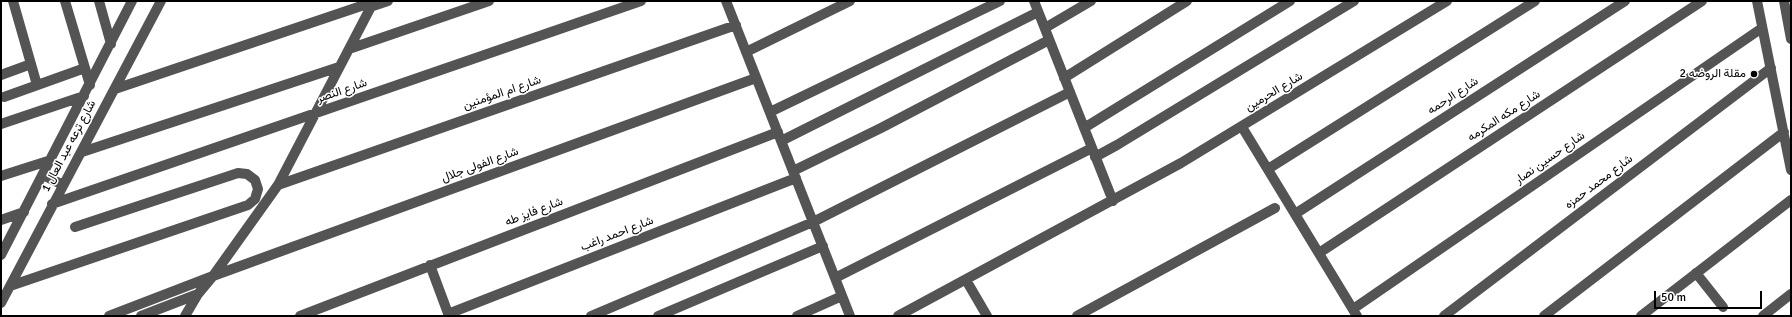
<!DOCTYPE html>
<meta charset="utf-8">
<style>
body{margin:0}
#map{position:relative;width:1792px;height:317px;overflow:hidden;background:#fff;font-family:Signika,sans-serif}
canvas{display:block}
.frame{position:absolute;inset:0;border:2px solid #000;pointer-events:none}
.scale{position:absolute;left:1654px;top:291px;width:108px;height:18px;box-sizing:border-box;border:2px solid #000;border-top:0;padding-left:5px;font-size:12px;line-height:14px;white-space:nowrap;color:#000;-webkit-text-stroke:3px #fff;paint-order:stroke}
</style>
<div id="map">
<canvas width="1792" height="317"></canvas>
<div class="frame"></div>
<div class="scale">50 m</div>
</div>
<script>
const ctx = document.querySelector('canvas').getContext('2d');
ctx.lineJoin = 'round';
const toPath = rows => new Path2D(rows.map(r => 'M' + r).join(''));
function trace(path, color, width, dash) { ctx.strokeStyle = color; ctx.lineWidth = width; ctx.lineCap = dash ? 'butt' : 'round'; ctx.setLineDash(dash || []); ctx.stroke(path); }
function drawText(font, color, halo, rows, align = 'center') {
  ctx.font = font + ' Signika,Vazirmatn,sans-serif'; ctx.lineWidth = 3; ctx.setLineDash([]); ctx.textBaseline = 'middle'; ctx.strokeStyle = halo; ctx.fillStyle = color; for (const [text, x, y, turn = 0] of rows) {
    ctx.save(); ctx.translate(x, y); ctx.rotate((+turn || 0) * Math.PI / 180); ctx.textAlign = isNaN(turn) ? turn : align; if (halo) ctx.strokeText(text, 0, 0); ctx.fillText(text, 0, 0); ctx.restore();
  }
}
trace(toPath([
 [13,1,37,85],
 [65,1,90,85],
 [99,1,111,44],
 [726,1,850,316],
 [1034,1,1113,201],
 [1757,1,1791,170],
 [1784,1,1791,39],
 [370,7,388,1],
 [1045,28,1091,1],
 [349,49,489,1],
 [746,52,850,1],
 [1,75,31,64],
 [1064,78,1187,1],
 [115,89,373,2],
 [4,97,85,68],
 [770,112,1000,1],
 [1,124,84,96],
 [1242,127,1357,316],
 [1084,128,1290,1],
 [781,141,1038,12],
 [82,152,339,67],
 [1095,157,1117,145,1354,1],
 [1268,169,1535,1],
 [793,171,881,128,1049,40],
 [43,175,63,185],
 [1,176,51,160],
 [278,185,736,25],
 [52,204,641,1],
 [1295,214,1625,1],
 [1,220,24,212],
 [1319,253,1702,1],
 [1,255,132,1],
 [430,265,449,316],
 [1696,273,1723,307],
 [835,278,1092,148],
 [966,280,987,316],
 [10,286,248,205,255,199,258,189,255,180,247,174,238,173,75,227],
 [1,303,161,1],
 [1353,309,1762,28],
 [448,314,796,178],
 [109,316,213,276,756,78],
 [141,316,198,294],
 [185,316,198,294,213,276,278,185,374,1],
 [300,316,778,132],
 [591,316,813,222,1070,92],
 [658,316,823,246],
 [797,316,842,296],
 [898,316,1181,163,1447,1],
 [1077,316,1275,208],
 [1444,316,1771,68],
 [1544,316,1784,132],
 [1641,316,1791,200],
 [1763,316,1791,294]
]), '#545454', 10);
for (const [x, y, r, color] of [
 [1754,74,4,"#000"]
]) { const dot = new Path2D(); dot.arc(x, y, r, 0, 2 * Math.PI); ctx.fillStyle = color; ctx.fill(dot); trace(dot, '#fff', 1.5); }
drawText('12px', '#000', '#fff', [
 ["مقلة الروضه 2",1746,74]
], 'right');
drawText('12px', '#000', '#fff', [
 ["شارع النصر",342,91,-19],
 ["شارع الحرمين",1274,92,-31],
 ["شارع ام المؤمنين",502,93,-19],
 ["شارع الرحمه",1453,96,-33],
 ["شارع مكه المكرمه",1504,116,-33],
 ["شارع ترعه عبد العال 1",69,146,-62],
 ["شارع حسين نصار",1550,158,-35],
 ["شارع الفولى جلال",480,165,-20],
 ["شارع محمد حمزه",1599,182,-37],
 ["شارع فايز طه",534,212,-21],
 ["شارع احمد راغب",617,234,-21]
]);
</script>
